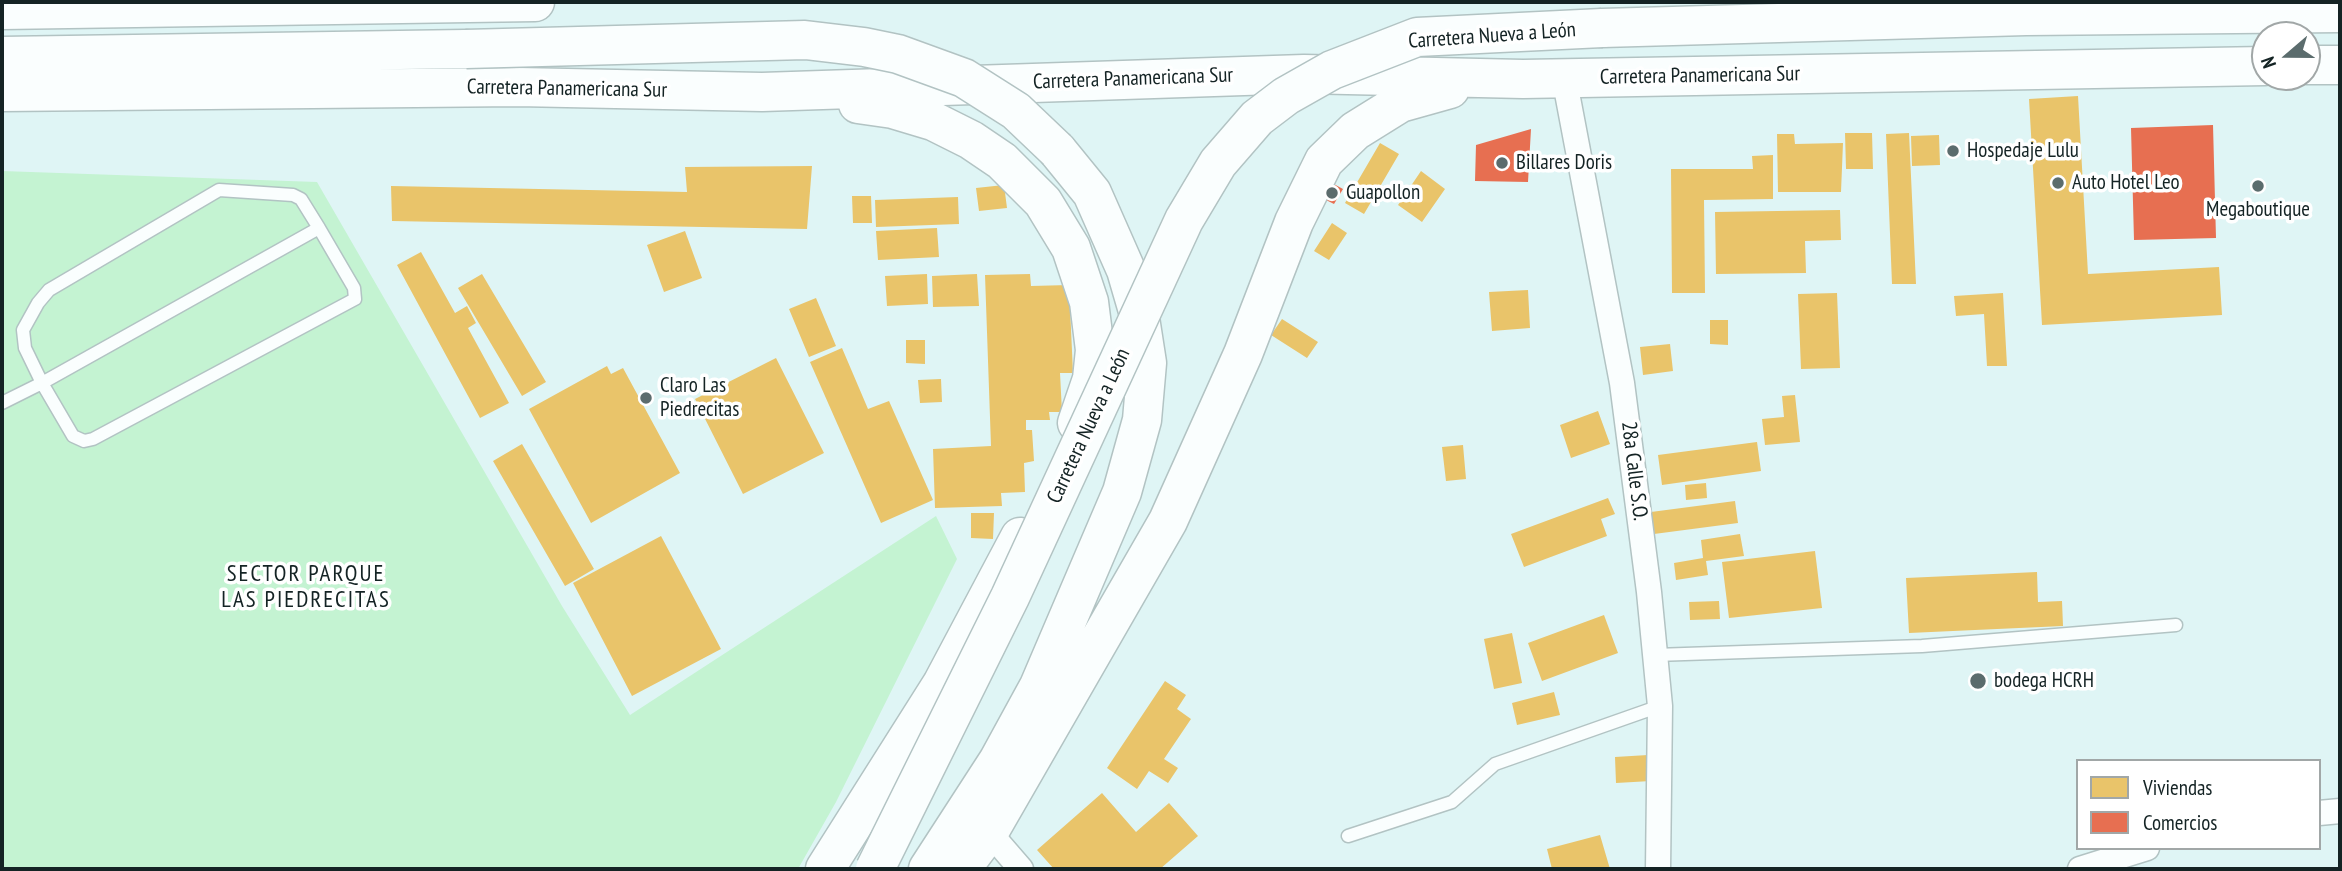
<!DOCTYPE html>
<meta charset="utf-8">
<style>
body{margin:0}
#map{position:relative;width:2342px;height:871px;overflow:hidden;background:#dff5f5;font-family:"PT Sans Narrow",sans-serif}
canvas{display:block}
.frame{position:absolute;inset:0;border:4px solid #142324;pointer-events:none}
.legend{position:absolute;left:2076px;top:759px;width:245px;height:91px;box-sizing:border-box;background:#fff;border:2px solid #a1a7a7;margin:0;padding:9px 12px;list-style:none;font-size:21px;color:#142324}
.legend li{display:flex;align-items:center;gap:14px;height:35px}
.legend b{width:35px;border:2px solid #a1a7a7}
.north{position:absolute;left:2251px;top:21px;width:70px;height:70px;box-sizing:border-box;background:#fff;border:2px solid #a1a7a7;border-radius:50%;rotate:250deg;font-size:19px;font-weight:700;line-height:28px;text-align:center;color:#142324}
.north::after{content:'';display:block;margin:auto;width:24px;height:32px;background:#5b6c6d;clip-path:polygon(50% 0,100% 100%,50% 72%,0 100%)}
</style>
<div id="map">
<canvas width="2342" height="871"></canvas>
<div class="frame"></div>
<ul class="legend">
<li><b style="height:19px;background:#e9c46a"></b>Viviendas</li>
<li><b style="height:19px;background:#e76f51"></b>Comercios</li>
</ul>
<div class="north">N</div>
</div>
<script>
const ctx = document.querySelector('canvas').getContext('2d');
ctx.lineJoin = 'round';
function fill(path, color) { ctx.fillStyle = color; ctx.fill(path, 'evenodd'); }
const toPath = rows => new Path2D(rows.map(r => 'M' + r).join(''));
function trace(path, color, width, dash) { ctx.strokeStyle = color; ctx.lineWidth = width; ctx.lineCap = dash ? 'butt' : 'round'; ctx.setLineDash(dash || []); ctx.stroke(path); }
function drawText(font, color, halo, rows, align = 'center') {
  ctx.font = font + ' "PT Sans Narrow",sans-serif'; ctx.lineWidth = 7; ctx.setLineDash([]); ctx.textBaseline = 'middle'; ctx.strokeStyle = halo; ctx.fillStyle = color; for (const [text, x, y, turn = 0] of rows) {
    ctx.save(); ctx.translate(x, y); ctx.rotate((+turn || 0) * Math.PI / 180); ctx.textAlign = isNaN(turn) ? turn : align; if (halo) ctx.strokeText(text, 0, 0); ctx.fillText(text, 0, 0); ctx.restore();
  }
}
fill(toPath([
 [2,171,317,182,562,606,630,715,936,516,957,559,836,802,798,869,2,869]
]), '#c4f3d2');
fill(toPath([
 [2078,96,2088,274,2219,267,2222,315,2042,325,2029,99],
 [1845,133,1872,133,1873,169,1846,169],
 [1909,133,1916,284,1892,284,1886,134],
 [1777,134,1794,134,1795,144,1843,143,1841,192,1778,192],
 [1939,135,1940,165,1912,166,1911,136],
 [1380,143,1399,154,1364,214,1345,203],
 [1773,155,1773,199,1704,200,1705,293,1672,293,1671,169,1753,169,1752,156],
 [812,166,807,229,392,221,391,186,687,192,685,167],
 [1421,171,1445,189,1422,222,1398,205],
 [1004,185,1007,208,979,211,976,188],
 [852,196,871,196,872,223,853,223],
 [958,197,959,224,876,227,875,200],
 [1840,210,1841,240,1805,241,1806,273,1716,274,1715,212],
 [1332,223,1347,233,1329,260,1314,251],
 [937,228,939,257,878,260,876,231],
 [685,231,702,278,664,292,647,245],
 [421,252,455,313,467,306,476,323,468,328,509,403,480,418,397,265],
 [482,274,546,382,522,396,458,288],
 [927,274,928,304,887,306,885,276],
 [977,274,979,306,933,307,932,276],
 [1030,274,1031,286,1069,285,1073,373,1060,373,1062,412,1049,412,1050,420,1026,420,1026,430,1032,430,1034,461,1024,463,1025,492,1001,493,1002,506,935,508,933,449,991,446,985,275],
 [1528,290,1530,328,1492,331,1489,292],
 [1837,293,1840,368,1801,369,1798,294],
 [2003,293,2007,366,1987,366,1984,314,1956,316,1954,296],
 [816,298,836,346,809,357,789,309],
 [1282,319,1318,342,1307,358,1271,335],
 [1710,320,1728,320,1728,345,1710,344],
 [906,340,925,340,925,364,906,363],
 [1670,344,1673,371,1643,375,1640,347],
 [842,348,868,409,889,401,933,500,881,523,810,362],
 [776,358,824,453,743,494,695,399],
 [607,366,611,374,623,368,680,473,591,523,529,409],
 [941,379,942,402,920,403,918,380],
 [1795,395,1800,442,1765,445,1762,419,1784,417,1782,396],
 [1598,411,1610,444,1571,458,1560,425],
 [1757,442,1761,471,1662,485,1658,455],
 [522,444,594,569,565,586,493,461],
 [1463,445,1466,479,1446,481,1442,447],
 [1706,483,1707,498,1686,500,1685,485],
 [1608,498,1615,514,1601,519,1607,536,1524,567,1511,534],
 [1735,501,1738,523,1654,534,1651,512],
 [971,513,994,513,993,539,971,538],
 [1740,534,1744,556,1706,561,1708,575,1676,580,1674,563,1703,558,1701,540],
 [661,536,721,649,632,696,573,583],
 [1815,551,1822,608,1729,618,1722,562],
 [2037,572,2038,602,2062,601,2063,626,1909,633,1906,578],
 [1719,601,1720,619,1690,620,1689,602],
 [1604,615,1618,653,1542,681,1528,643],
 [1512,633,1522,683,1494,689,1484,639],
 [1165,681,1186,695,1177,709,1191,719,1164,759,1178,768,1168,783,1149,771,1137,789,1107,768],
 [1554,692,1560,715,1517,725,1512,703],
 [1648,755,1651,781,1616,783,1615,757],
 [1102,793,1136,832,1169,803,1198,836,1160,869,1054,869,1037,850],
 [1600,835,1610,869,1552,869,1547,849]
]), '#e9c46a');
fill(toPath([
 [2213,125,2216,238,2134,240,2131,128],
 [1531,129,1528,182,1475,181,1476,145],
 [1330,182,1343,189,1334,204,1322,198]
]), '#e76f51');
const service = toPath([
 [2,403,42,383,319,228,354,288,355,299,93,439,84,441,73,436,42,383,25,348,23,330,38,303,49,290,219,190,293,195,301,199,319,228],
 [1655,655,1922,646,2176,625],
 [1348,836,1452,802,1495,764,1660,706]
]);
const minor = toPath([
 [1564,77,1622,383,1649,592,1660,706,1658,869],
 [2319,813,2340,811],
 [989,832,1021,869],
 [2080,869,2147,848]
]);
const trunk = toPath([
 [2,10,535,2],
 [1602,28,2026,16,2340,13],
 [2,56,466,49],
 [2307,65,2340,65],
 [2,92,518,87,762,92,1304,74,1523,79,2265,66],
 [858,104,893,109,933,121,971,140,1002,161,1043,202,1071,248,1089,302,1095,350,1092,379,1077,423],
 [825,869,942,684,1020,537],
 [928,869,998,761,1039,686,1122,492,1142,420,1147,363,1140,318,1126,270,1092,193,1057,150],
 [961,869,989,832,1168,521,1243,354,1294,222,1324,161,1355,131,1400,103,1450,89]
]);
trace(service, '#b2c3c3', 15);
trace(minor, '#b2c3c3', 27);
trace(trunk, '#b2c3c3', 41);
trace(service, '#fafefe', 12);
trace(minor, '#fafefe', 24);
trace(trunk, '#fafefe', 38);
const trunkBridge = toPath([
 [466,49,805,40,864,47,898,54,964,78,1016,111,1057,150],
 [875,869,1010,597,1184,220,1218,163,1257,118,1286,96,1332,70,1417,37,1602,28]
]);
trace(trunkBridge, '#b2c3c3', 41, []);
trace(trunkBridge, '#fafefe', 38);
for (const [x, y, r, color] of [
 [1953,151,7,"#5b6c6d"],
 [1502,163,7,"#5b6c6d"],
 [2058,183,7,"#5b6c6d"],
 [2258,186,7,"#5b6c6d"],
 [1332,193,7,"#5b6c6d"],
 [646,398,7,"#5b6c6d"],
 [1978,681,9,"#5b6c6d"]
]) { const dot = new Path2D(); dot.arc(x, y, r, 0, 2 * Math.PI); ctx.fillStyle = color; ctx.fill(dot); trace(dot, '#fff', 2.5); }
drawText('21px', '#142324', '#fff', [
 ["Carretera Nueva a León",1492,36,-4],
 ["Carretera Panamericana Sur",1700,76,-1],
 ["Carretera Panamericana Sur",1133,79,-2],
 ["Carretera Panamericana Sur",567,89,1],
 ["Carretera Nueva a León",1089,426,-65],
 ["28a Calle S.O.",1634,471,83]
]);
drawText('21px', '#142324', '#fff', [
 ["Hospedaje Lulu",1967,151],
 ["Billares Doris",1516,163],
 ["Auto Hotel Leo",2072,183],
 ["Guapollon",1346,193],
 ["Megaboutique",2258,210,"center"],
 ["Claro Las",660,386],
 ["Piedrecitas",660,410],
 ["bodega HCRH",1994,681]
], 'left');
ctx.letterSpacing = '2px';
drawText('23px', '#142324', '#fff', [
 ["SECTOR PARQUE",306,574],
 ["LAS PIEDRECITAS",306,600]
]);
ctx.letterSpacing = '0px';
</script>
